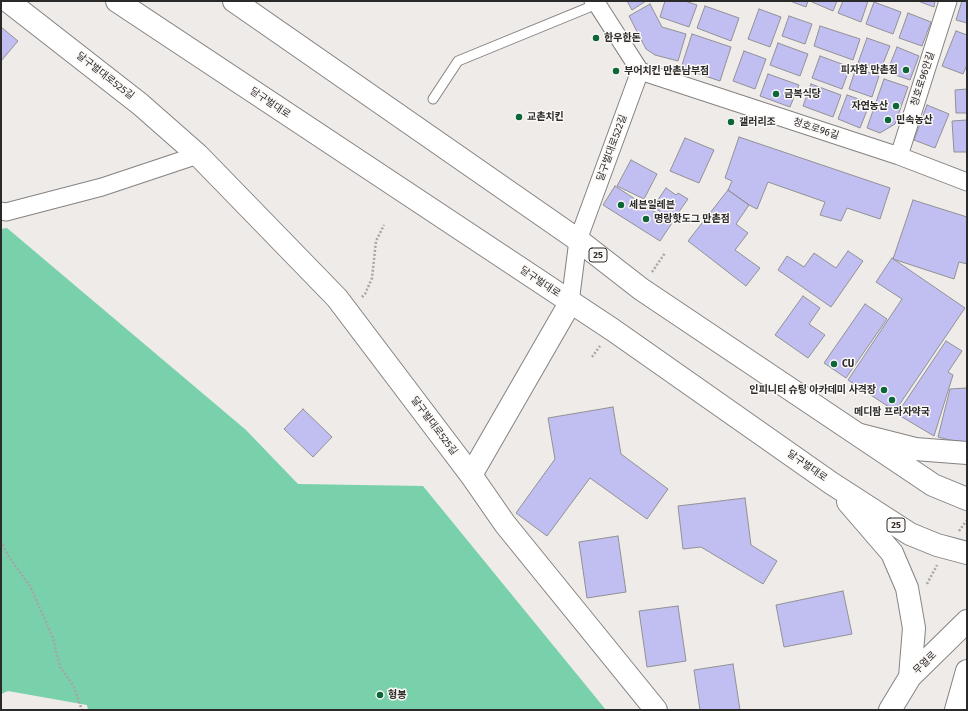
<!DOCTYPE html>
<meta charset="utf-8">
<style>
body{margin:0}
#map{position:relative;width:968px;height:711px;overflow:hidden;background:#eeebe9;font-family:"Fira Sans",sans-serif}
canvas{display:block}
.frame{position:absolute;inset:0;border:2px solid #2b2a2a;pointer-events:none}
</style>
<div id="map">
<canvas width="968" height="711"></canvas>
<div class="frame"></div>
</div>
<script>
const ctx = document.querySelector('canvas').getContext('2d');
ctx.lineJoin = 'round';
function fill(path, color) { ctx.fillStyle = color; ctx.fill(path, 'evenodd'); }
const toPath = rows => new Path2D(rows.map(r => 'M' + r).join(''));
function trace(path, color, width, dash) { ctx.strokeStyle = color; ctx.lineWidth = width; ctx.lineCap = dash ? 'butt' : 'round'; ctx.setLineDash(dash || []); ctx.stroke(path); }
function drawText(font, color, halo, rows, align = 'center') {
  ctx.font = font + ' "Fira Sans","Noto Sans KR",sans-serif'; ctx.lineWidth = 3; ctx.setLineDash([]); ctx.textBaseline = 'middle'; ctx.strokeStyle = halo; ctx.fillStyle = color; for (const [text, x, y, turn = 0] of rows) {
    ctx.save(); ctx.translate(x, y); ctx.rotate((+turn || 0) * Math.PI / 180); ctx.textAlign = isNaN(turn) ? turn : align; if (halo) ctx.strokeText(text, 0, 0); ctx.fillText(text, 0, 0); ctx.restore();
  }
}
fill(toPath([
 [7,228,246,430,298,484,423,486,606,710,88,710,87,705,8,691,1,694,1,229]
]), '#78d1aa');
const building = toPath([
 [627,1,646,1,632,10,627,1],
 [665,1,685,1,697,5,689,27,660,17,665,1],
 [790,1,808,1,806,7,790,1],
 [812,1,837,1,833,11,812,2,812,1],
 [843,1,868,1,861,22,838,13,843,1],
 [918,1,935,1,934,7,918,1],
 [962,1,967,1,967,23,956,20,962,1],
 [874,2,901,12,893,34,866,24,874,2],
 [650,4,662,27,686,34,678,61,655,55,646,49,629,16,650,4],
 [705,6,739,18,731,41,697,28,705,6],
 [759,9,781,17,770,47,748,39,759,9],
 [908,13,931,22,922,46,899,38,908,13],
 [789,16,812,24,805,44,782,36,789,16],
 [820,26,860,39,853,60,814,46,820,26],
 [1,27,18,41,1,61,1,27],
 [956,31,967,35,967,65,963,74,942,66,956,31],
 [692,34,731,47,720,81,681,68,692,34],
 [867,38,890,46,880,71,858,63,867,38],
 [778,43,808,54,800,76,770,65,778,43],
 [897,47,919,56,910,80,887,72,897,47],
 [744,51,766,59,755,89,733,81,744,51],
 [820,56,850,67,842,89,812,78,820,56],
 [856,68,879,76,872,97,849,89,856,68],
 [768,74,799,85,790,107,760,96,768,74],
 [884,79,908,87,895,124,880,133,867,128,884,79],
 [811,84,841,95,833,117,803,106,811,84],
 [967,89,967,113,956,113,955,90,967,89],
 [847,95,870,103,860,128,838,119,847,95],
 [927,105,949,114,935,148,914,140,927,105],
 [967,120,967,152,954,152,952,121,967,120],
 [739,137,890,188,880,219,847,208,841,221,820,215,825,202,768,182,757,209,749,205,728,190,732,181,725,178,739,137],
 [685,138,714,150,699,183,670,171,685,138],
 [631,160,657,174,644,199,617,186,631,160],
 [615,186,672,223,660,241,603,205,615,186],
 [666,188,676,195,678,193,688,199,673,220,653,207,666,188],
 [728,190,749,205,736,224,748,233,735,250,760,268,746,286,688,241,728,190],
 [913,200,967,217,967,264,959,262,954,279,893,259,913,200],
 [848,251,863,261,831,307,778,270,787,256,804,267,814,253,836,268,848,251],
 [892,258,965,308,895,411,848,380,902,299,876,282,892,258],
 [803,296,820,308,809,324,825,335,808,358,775,335,803,296],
 [865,304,887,319,846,378,824,363,865,304],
 [946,341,962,351,948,372,953,375,934,436,897,414,946,341],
 [967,388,967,442,950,440,938,437,950,389,967,388],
 [613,407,621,454,668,489,647,519,590,478,547,536,516,513,555,459,548,418,613,407],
 [303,409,332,437,313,457,284,429,303,409],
 [745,498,751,545,777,561,763,584,701,547,683,549,678,506,745,498],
 [618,536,626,592,587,598,579,542,618,536],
 [843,591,852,634,784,647,776,605,843,591],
 [678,606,686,661,647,667,639,611,678,606],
 [733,664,740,710,700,710,694,670,733,664]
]);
fill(building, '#c1bff1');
trace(building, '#919194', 1);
const service = toPath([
 [433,99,458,61,597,4]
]);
const minor = toPath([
 [640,71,899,156,967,182],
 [899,156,948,1],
 [1,211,6,212,102,187,198,155],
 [570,303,578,240,640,71,597,4,593,1]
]);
const tertiary = toPath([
 [8,1,140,104,198,155,337,298,471,475,505,524,656,710],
 [471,475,570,303]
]);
const secondary = toPath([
 [860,435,915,449,967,453]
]);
const primary = toPath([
 [117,1,613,330,831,483,910,534,937,545,967,553],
 [234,1,578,240,641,289,933,485,967,499],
 [848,502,892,553,907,588,914,628,910,677],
 [890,710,910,677,967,621],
 [956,710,967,671]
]);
trace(service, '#858280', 11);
trace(minor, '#858280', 19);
trace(tertiary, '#858280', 24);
trace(secondary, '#858280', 24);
trace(primary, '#858280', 24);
trace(toPath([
 [652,272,665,253],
 [362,297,365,294,372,278,376,241,384,225],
 [592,357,600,346],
 [959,531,967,520],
 [1,541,9,557,30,586,53,638,60,667,73,685,82,710],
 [927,584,937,565]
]), '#a7a5a4', 2.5, [2, 2]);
trace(service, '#fff', 9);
trace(minor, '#fff', 17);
trace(tertiary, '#fff', 22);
trace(secondary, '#fff', 22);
trace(primary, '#fff', 22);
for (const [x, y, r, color] of [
 [596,38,4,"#0d6638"],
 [906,70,4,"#0d6638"],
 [616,71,4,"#0d6638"],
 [776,94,4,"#0d6638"],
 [896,106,4,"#0d6638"],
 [519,117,4,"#0d6638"],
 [888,120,4,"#0d6638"],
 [731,122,4,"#0d6638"],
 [621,205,4,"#0d6638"],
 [646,219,4,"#0d6638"],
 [834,364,4,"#0d6638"],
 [884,390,4,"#0d6638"],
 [892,400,4,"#0d6638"],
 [380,695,4,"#0d6638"]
]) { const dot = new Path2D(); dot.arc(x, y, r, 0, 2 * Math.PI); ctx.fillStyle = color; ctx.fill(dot); trace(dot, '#fbf8f6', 1.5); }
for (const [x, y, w] of [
 [598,255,18],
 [896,525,18]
]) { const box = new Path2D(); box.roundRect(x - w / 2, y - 7, w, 14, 3); ctx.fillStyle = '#fbf8f6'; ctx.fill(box); trace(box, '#2b2a2a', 1); }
drawText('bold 9px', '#2b2a2a', null, [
 ["25",598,255],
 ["25",896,525]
]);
drawText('bold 10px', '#2b2a2a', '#fbf8f6', [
 ["한우한돈",604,38],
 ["피자함 만촌점",898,70,"right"],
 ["부어치킨 만촌남부점",624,71],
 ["금복식당",784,94],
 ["자연농산",888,106,"right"],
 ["교촌치킨",527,117],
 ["민속농산",896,120],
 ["갤러리조",739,122],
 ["세븐일레븐",629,205],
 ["명랑핫도그 만촌점",654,219],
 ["CU",842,364],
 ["인피니티 슈팅 아카데미 사격장",876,390,"right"],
 ["메디팜 프라자약국",892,412,"center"],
 ["형봉",388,695]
], 'left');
drawText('10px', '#2b2a2a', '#fbf8f6', [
 ["달구벌대로525길",105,76,38],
 ["청호로96안길",923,79,-72],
 ["달구벌대로",270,103,34],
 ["청호로96길",816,129,18],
 ["달구벌대로522길",612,148,-70],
 ["달구벌대로",540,282,34],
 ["달구벌대로525길",434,426,53],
 ["달구벌대로",807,466,35],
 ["무열로",925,663,-44]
]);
</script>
